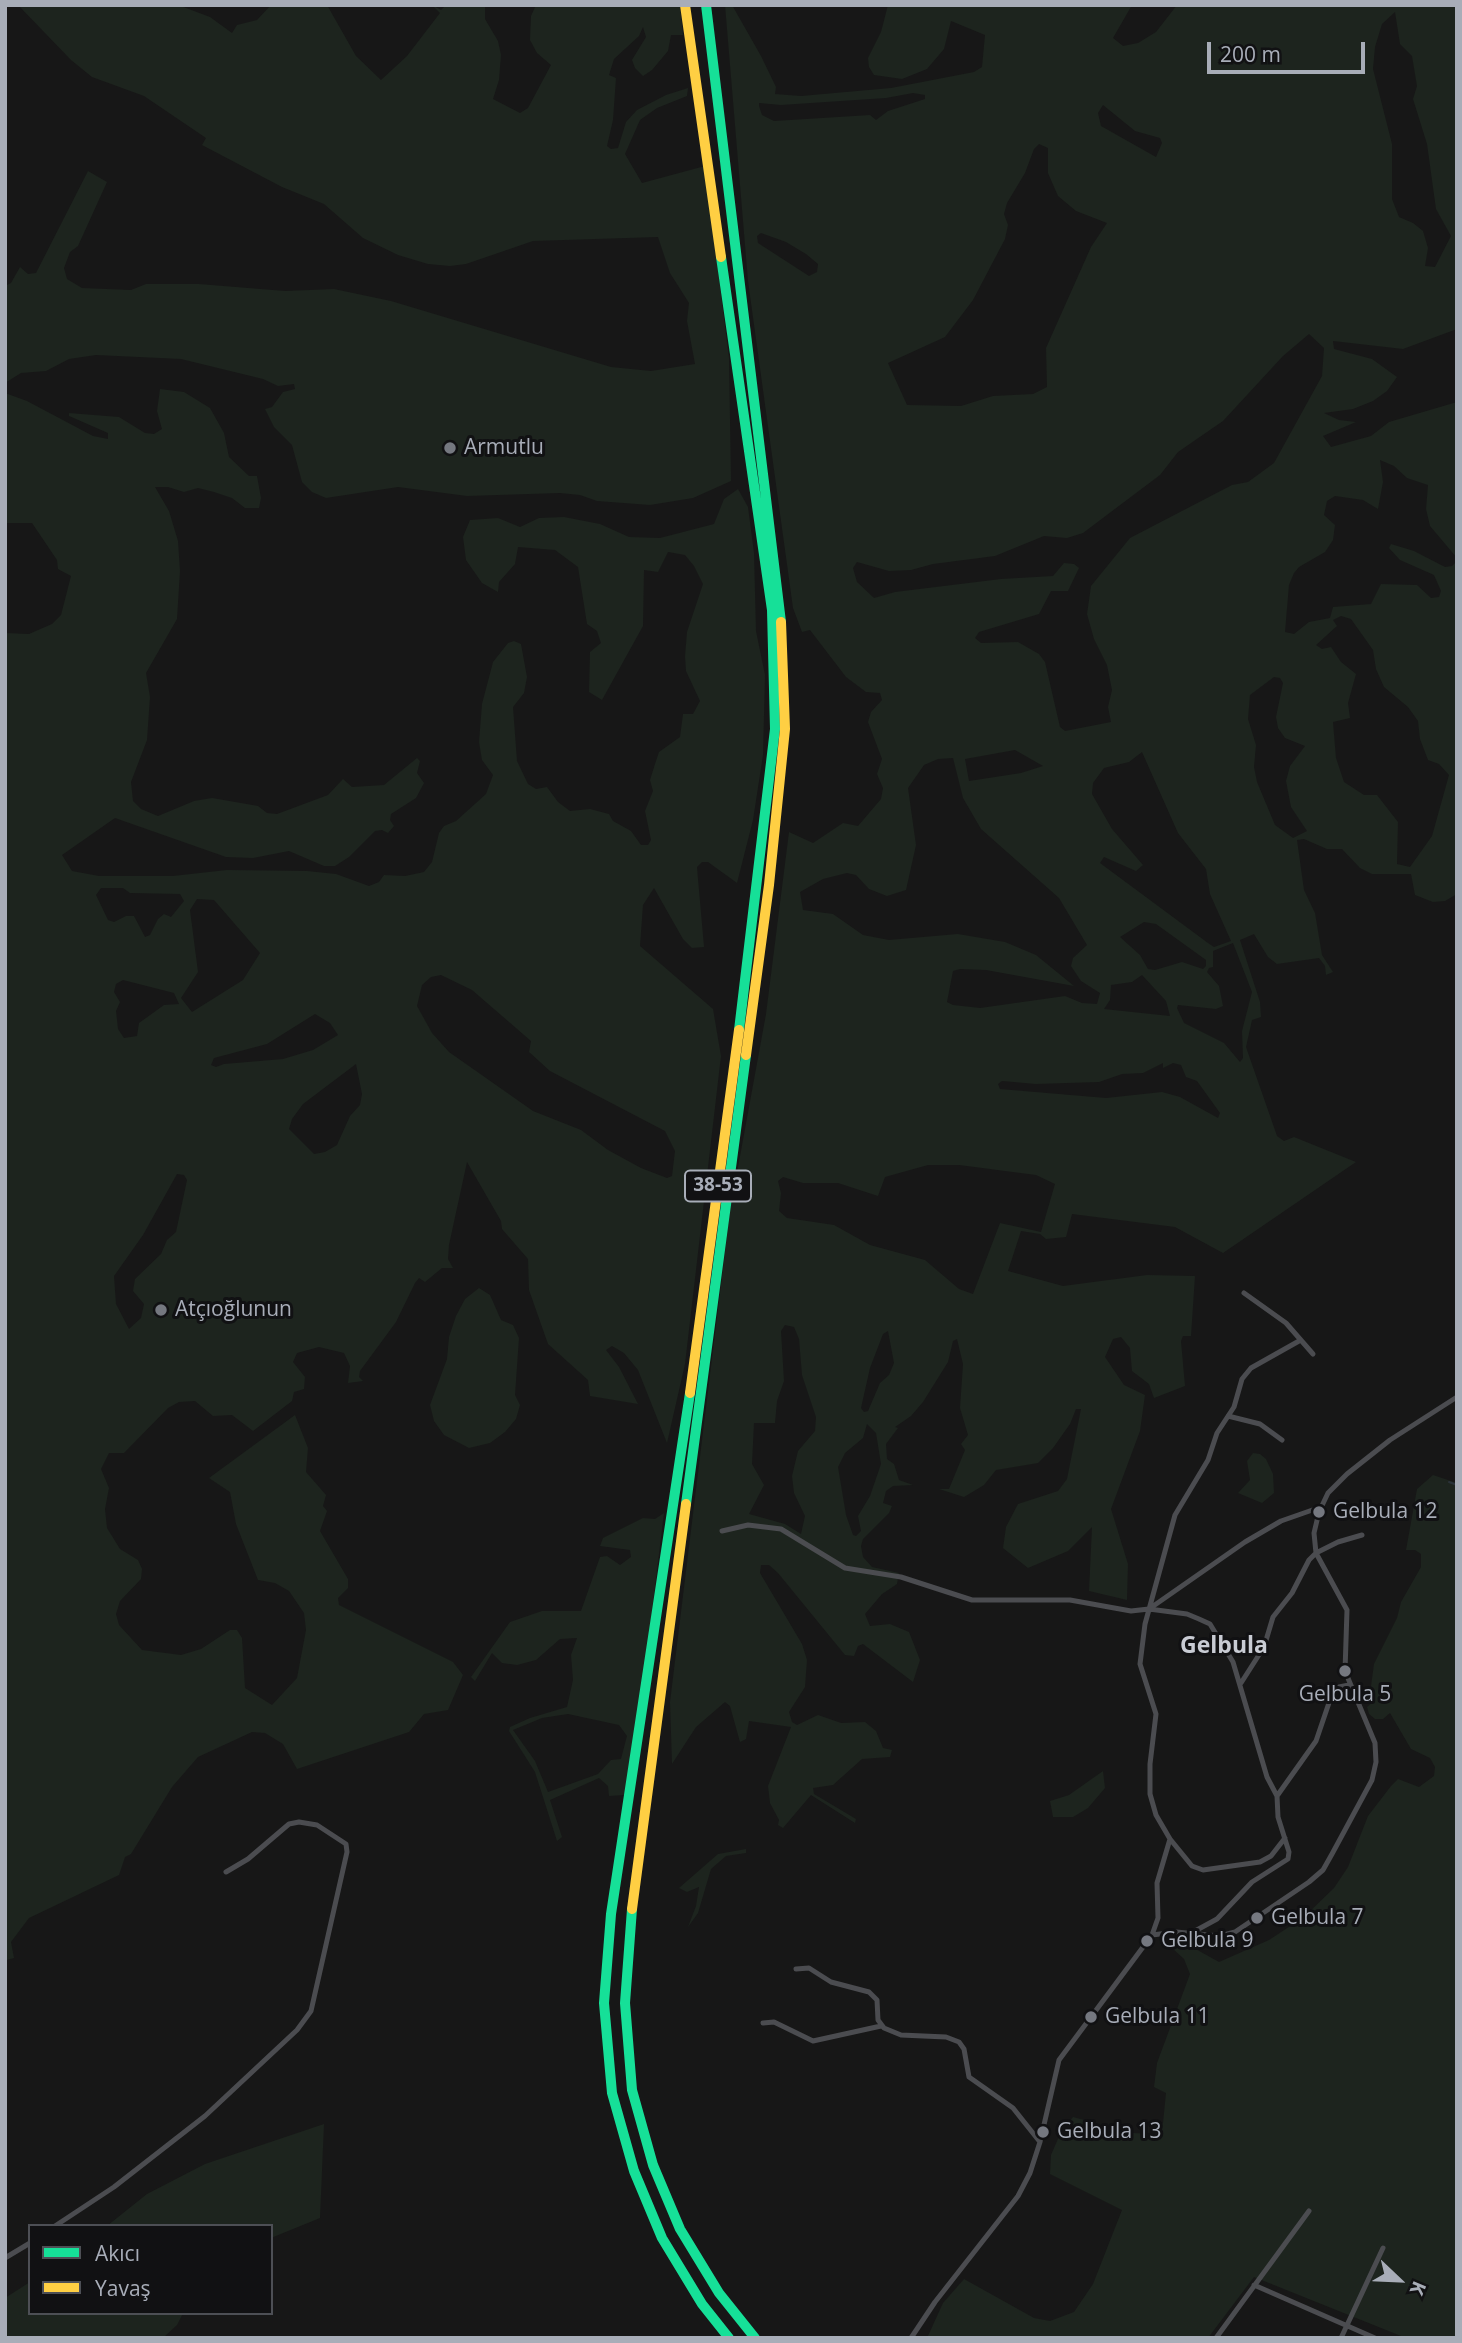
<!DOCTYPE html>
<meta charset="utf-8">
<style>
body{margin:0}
#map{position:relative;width:1462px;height:2343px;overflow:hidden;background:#171717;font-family:"Open Sans",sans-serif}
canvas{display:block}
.frame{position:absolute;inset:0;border:7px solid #a8adb8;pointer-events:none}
.legend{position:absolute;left:28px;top:2224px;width:245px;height:91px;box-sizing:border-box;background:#111113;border:2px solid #4d4f55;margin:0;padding:9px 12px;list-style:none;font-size:21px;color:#a8adb8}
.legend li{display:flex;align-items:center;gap:14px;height:35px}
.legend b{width:35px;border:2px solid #4d4f55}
.north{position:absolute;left:1364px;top:2245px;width:70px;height:70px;-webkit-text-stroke:5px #111113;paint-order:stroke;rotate:113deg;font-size:19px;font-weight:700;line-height:28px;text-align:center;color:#a8adb8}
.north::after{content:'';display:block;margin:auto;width:24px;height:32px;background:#a8adb8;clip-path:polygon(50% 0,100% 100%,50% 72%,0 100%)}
.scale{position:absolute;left:1207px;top:42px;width:158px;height:32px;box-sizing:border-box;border:4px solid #a8adb8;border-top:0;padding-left:9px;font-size:21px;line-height:24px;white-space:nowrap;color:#a8adb8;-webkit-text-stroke:5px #111113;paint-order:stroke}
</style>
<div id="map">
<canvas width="1462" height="2343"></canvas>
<div class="frame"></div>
<ul class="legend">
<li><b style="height:9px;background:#16e098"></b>Akıcı</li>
<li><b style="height:9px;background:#ffcf43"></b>Yavaş</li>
</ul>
<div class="north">K</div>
<div class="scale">200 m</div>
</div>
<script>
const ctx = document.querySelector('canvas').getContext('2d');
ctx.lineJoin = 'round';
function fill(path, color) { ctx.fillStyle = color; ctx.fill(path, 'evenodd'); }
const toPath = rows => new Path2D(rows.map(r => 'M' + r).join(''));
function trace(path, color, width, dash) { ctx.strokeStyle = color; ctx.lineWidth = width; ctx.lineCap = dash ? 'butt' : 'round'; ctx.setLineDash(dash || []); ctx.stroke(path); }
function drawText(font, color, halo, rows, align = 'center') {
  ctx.font = font + ' "Open Sans",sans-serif'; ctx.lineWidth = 6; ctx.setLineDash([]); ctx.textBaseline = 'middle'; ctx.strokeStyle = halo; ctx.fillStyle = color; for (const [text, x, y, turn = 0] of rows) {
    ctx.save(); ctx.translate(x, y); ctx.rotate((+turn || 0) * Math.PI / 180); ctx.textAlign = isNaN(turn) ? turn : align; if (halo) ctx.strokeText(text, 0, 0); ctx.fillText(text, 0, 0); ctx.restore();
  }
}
fill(toPath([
 [18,5,178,5,210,17,232,33,237,25,257,20,271,5,327,5,356,56,381,80,407,56,440,13,432,5,441,10,446,5,485,5,485,19,498,41,501,55,499,80,493,99,520,113,528,108,551,65,537,53,530,40,531,16,536,5,680,5,683,35,671,35,668,51,652,70,643,76,635,68,632,60,646,37,643,27,639,36,614,59,609,75,616,78,613,120,607,146,611,149,618,148,626,122,637,110,666,95,688,88,687,96,657,108,640,120,625,154,642,183,705,166,729,358,731,481,693,498,650,505,597,501,580,495,560,493,467,496,398,487,326,498,312,492,302,482,292,445,274,427,265,409,272,407,283,392,295,389,294,384,278,386,263,379,181,359,96,355,69,359,46,371,21,373,5,383,5,286,11,283,20,267,28,274,36,273,88,171,107,182,78,246,70,252,64,268,67,279,82,288,131,290,146,284,199,284,285,291,334,289,391,301,611,367,651,371,695,364,687,321,689,303,670,273,658,237,533,241,466,264,450,266,428,264,398,255,363,238,324,204,282,187,202,145,206,138,144,96,92,77,71,60],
 [725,5,732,5,761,56,776,87,775,94,801,96,891,88,974,72,982,67,985,35,951,21,944,49,927,69,902,79,874,75,869,67,868,58,881,32,888,5,1132,5,1113,38,1123,46,1138,43,1156,32,1177,5,1457,5,1457,329,1403,349,1333,341,1334,349,1372,359,1397,377,1387,391,1373,401,1353,409,1324,413,1339,420,1356,422,1323,436,1331,447,1371,436,1389,422,1457,402,1457,558,1430,526,1426,509,1428,485,1407,478,1394,466,1380,460,1383,482,1378,509,1363,500,1335,496,1327,501,1324,515,1335,525,1333,540,1325,552,1299,567,1294,573,1289,585,1285,632,1294,634,1309,622,1330,618,1333,607,1371,604,1381,584,1417,585,1431,598,1439,597,1441,591,1434,575,1400,560,1389,548,1391,544,1414,551,1445,567,1452,566,1457,561,1457,894,1445,901,1433,902,1415,895,1411,874,1372,874,1360,868,1342,849,1327,849,1304,839,1297,840,1304,890,1315,913,1322,955,1333,972,1326,975,1325,966,1319,958,1277,964,1268,957,1254,934,1240,940,1260,1002,1261,1017,1252,1020,1246,1047,1277,1136,1284,1141,1294,1137,1356,1162,1223,1253,1175,1227,1072,1214,1066,1237,1046,1239,1040,1234,1021,1231,1008,1271,1063,1286,1147,1275,1195,1276,1191,1336,1183,1336,1181,1341,1185,1386,1154,1398,1149,1384,1132,1371,1130,1348,1121,1337,1113,1339,1105,1357,1124,1385,1145,1395,1140,1431,1111,1509,1128,1564,1127,1600,1089,1591,1092,1527,1068,1551,1028,1568,1003,1548,1006,1527,1018,1504,1058,1491,1067,1479,1081,1409,1076,1409,1070,1424,1053,1448,1038,1463,996,1470,984,1485,964,1497,939,1489,949,1489,965,1450,961,1444,968,1435,960,1408,963,1364,957,1339,953,1341,948,1362,923,1402,911,1416,895,1427,898,1428,886,1444,887,1459,894,1464,899,1480,913,1485,893,1486,886,1491,883,1503,892,1506,889,1513,863,1539,861,1546,863,1557,872,1567,899,1573,897,1584,882,1594,865,1614,870,1626,890,1624,909,1632,920,1660,913,1682,863,1644,858,1646,854,1656,845,1655,778,1573,769,1565,761,1565,760,1573,802,1644,807,1660,805,1687,789,1712,792,1722,797,1725,818,1715,841,1723,865,1722,876,1731,883,1748,892,1750,890,1757,862,1759,833,1785,813,1788,814,1794,856,1819,855,1823,811,1795,783,1828,778,1825,779,1820,770,1803,768,1786,791,1727,749,1721,746,1739,740,1742,730,1706,725,1702,696,1727,672,1764,670,1702,730,1211,766,1014,789,832,813,843,843,823,858,826,881,799,883,788,877,774,882,759,868,722,871,712,882,700,880,693,866,692,846,677,810,630,802,632,793,608,748,281],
 [1395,12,1400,44,1412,56,1417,86,1413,99,1427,144,1436,209,1451,236,1435,267,1425,266,1428,248,1423,231,1413,223,1399,217,1392,199,1392,144,1373,69,1375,47,1382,24],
 [913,93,925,95,925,99,888,111,876,120,870,115,774,121,762,115,759,106,759,103,781,105,886,98],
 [1103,105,1135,131,1160,138,1162,143,1156,157,1101,126,1098,113],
 [1039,144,1048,148,1048,173,1058,196,1076,211,1107,223,1091,247,1046,348,1047,387,1033,394,993,396,961,406,907,405,888,363,945,337,973,300,1005,239,1008,225,1004,214,1007,203,1025,173,1034,149],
 [761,233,786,242,806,254,818,264,817,272,809,276,758,243,757,236],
 [1309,334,1324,348,1322,376,1274,463,1248,482,1232,485,1130,538,1091,586,1087,614,1094,639,1107,665,1112,690,1108,707,1111,722,1065,731,1060,727,1045,662,1039,654,1018,642,981,643,975,638,979,632,1039,614,1051,591,1068,591,1079,568,1074,564,1064,563,1053,576,1001,579,895,592,874,598,857,582,853,568,857,562,889,571,911,570,933,564,995,556,1044,536,1067,538,1083,533,1160,475,1178,452,1223,421,1283,356],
 [1341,616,1351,619,1373,650,1376,669,1384,687,1408,707,1418,721,1420,739,1428,760,1439,764,1449,775,1432,836,1410,867,1397,864,1398,822,1377,795,1364,795,1344,782,1336,758,1333,722,1350,718,1348,703,1356,674,1341,662,1331,647,1322,649,1316,645,1337,626,1333,620],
 [1274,677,1280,678,1283,683,1276,717,1278,728,1285,738,1305,746,1290,766,1286,781,1291,807,1307,831,1293,838,1275,825,1257,782,1254,767,1256,745,1248,719,1250,695],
 [1015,750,1043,766,1021,773,969,781,965,759],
 [1142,752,1178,833,1206,869,1210,894,1231,941,1214,947,1208,943,1100,863,1104,857,1136,871,1143,865,1112,829,1092,794,1093,783,1104,768,1129,762],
 [953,758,963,798,981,829,1059,898,1087,945,1073,958,1071,966,1081,981,1100,993,1097,1004,1082,1003,1065,996,980,1008,953,1005,947,1002,953,971,960,969,986,970,1074,986,1036,955,1005,942,958,934,889,940,863,935,833,914,803,910,800,892,823,879,847,873,856,875,869,889,887,896,906,890,916,845,908,788,924,765,938,759],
 [1144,922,1156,924,1206,960,1206,966,1203,969,1182,962,1155,970,1148,969,1140,955,1120,937],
 [1233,943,1252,992,1242,1031,1243,1058,1240,1062,1224,1043,1184,1023,1177,1008,1178,1005,1216,1009,1223,1006,1219,986,1207,972,1209,968,1213,967,1213,951],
 [1142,975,1166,1001,1170,1016,1104,1009,1110,1000,1111,985,1132,982],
 [1163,1063,1163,1068,1173,1063,1181,1065,1186,1077,1197,1081,1220,1113,1218,1118,1180,1097,1162,1092,1106,1098,1000,1089,998,1084,1002,1081,1036,1084,1099,1082,1122,1074,1143,1073],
 [928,1165,959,1165,1036,1175,1055,1184,1041,1232,1000,1223,973,1294,959,1289,925,1260,870,1245,834,1225,787,1218,779,1211,781,1193,778,1181,783,1177,803,1183,838,1183,878,1196,885,1177],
 [785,1325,794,1327,799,1339,802,1375,816,1417,815,1431,798,1451,792,1476,794,1493,805,1516,801,1534,785,1524,749,1514,764,1485,752,1464,754,1423,775,1423,777,1401,784,1381,781,1331],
 [888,1331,894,1363,889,1375,880,1383,868,1411,864,1412,861,1408,870,1368,883,1334],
 [867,1424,876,1433,881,1464,870,1496,858,1516,861,1531,856,1536,853,1535,846,1515,838,1467,845,1453,863,1438],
 [160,389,184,392,210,408,224,433,229,457,249,476,257,476,261,498,259,508,245,508,232,498,214,492,198,488,184,492,168,487,155,487,169,511,178,541,180,571,177,619,146,673,150,697,147,740,131,782,133,801,141,809,158,816,194,801,212,798,258,806,267,813,277,814,328,795,343,779,352,787,384,785,417,758,420,761,417,773,424,783,416,798,391,814,390,820,394,826,388,833,382,830,375,831,349,857,335,866,324,866,289,851,253,858,226,857,115,818,62,855,72,871,99,876,173,876,227,870,307,871,336,874,369,886,379,882,384,875,405,876,424,872,432,862,439,833,444,826,456,821,486,794,493,775,482,760,479,742,482,704,493,662,508,643,514,641,521,644,527,677,524,693,513,707,517,761,528,784,536,789,547,787,558,802,570,811,590,809,609,814,613,821,631,831,641,845,648,845,651,840,645,811,653,791,650,780,655,764,659,752,680,737,683,714,693,714,700,701,686,671,685,656,687,632,703,584,694,566,685,555,668,552,658,572,644,570,643,626,602,700,589,692,590,652,601,643,597,631,587,624,578,567,555,550,518,547,515,564,499,582,498,592,482,583,466,560,463,537,470,520,498,518,520,527,539,518,564,517,600,524,629,537,660,538,714,524,724,499,738,489,748,507,754,553,756,631,765,675,763,755,753,820,737,883,708,862,702,862,697,867,704,947,692,948,683,939,654,888,643,905,640,946,713,1009,721,1056,685,1364,667,1443,638,1370,624,1353,612,1346,606,1350,619,1367,638,1404,590,1396,588,1380,548,1344,529,1290,528,1259,502,1229,501,1221,467,1162,449,1245,448,1259,453,1268,442,1268,425,1282,419,1278,415,1283,396,1322,360,1371,359,1377,363,1381,348,1383,350,1366,344,1353,319,1347,297,1353,293,1362,305,1377,304,1389,294,1392,292,1401,253,1431,232,1415,213,1416,195,1401,179,1402,168,1408,124,1453,109,1453,101,1469,109,1488,105,1509,107,1528,120,1549,138,1560,142,1569,141,1579,120,1601,116,1614,119,1625,142,1650,181,1655,201,1649,230,1630,237,1630,242,1638,245,1688,272,1705,297,1678,306,1630,304,1613,289,1591,275,1583,258,1580,236,1524,230,1492,209,1478,295,1415,308,1448,306,1472,326,1495,323,1506,327,1511,320,1531,348,1579,348,1588,338,1598,339,1605,453,1662,463,1675,448,1710,424,1714,409,1732,297,1769,283,1744,265,1733,252,1732,198,1757,172,1787,131,1854,125,1857,119,1875,29,1918,11,1942,14,1958,7,1960,5,633,29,634,52,624,61,615,71,576,58,569,57,560,32,523,5,523,5,393,27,401,93,436,108,439,108,433,69,416,69,413,119,417,145,433,154,434,162,429,157,411],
 [101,888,123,888,130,893,180,894,184,901,171,917,164,914,158,919,150,935,145,937,134,916,126,916,114,922,108,920,96,895],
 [197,899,214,900,260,953,243,980,192,1012,181,998,198,972,190,910],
 [441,975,472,990,531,1041,529,1052,550,1071,665,1131,675,1151,672,1176,667,1178,641,1168,608,1150,581,1130,533,1111,449,1052,432,1033,417,1006,422,985,431,977],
 [123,980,174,993,179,1004,164,1005,139,1023,137,1036,124,1038,118,1029,116,1011,120,1002,114,992,116,984],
 [315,1014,330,1023,338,1035,313,1050,283,1059,224,1064,216,1067,211,1065,214,1058,267,1044],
 [356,1064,362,1094,360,1105,350,1116,337,1145,325,1152,314,1154,289,1129,292,1119,303,1104],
 [177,1174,184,1175,187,1180,176,1232,167,1240,161,1254,135,1279,133,1291,144,1304,141,1318,129,1329,116,1304,114,1276,143,1235],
 [479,1288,490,1295,501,1320,513,1325,519,1338,515,1395,520,1405,516,1419,505,1432,490,1443,469,1448,444,1435,434,1421,430,1405,447,1359,449,1337,456,1316,465,1299],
 [1253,1453,1260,1454,1266,1459,1273,1474,1274,1493,1262,1503,1238,1493,1250,1480,1247,1461],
 [1433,1475,1457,1483,1457,2338,1406,2338,1254,2277,1208,2338,927,2338,943,2303,964,2279,1034,2318,1050,2321,1074,2312,1093,2284,1122,2210,1050,2174,1051,2155,1061,2132,1073,2117,1133,2133,1155,2134,1163,2123,1166,2093,1154,2087,1157,2063,1190,1974,1184,1959,1172,1948,1160,1945,1159,1938,1183,1942,1219,1962,1269,1940,1304,1917,1334,1888,1348,1867,1368,1816,1391,1786,1398,1779,1419,1787,1434,1776,1435,1767,1430,1758,1411,1749,1390,1713,1383,1719,1375,1719,1369,1714,1367,1707,1375,1700,1371,1686,1374,1664,1397,1618,1401,1602,1421,1567,1421,1554,1415,1550,1406,1550,1417,1489],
 [664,1513,631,1784,624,1795,609,1796,608,1786,599,1778,550,1800,562,1837,557,1841,535,1772,509,1731,510,1727,530,1718,567,1707,573,1680,571,1655,577,1638,560,1639,536,1660,517,1665,502,1663,492,1653,475,1681,471,1677,510,1622,542,1611,581,1611,600,1557,607,1556,620,1565,631,1557,630,1550,600,1546,603,1538,643,1518,655,1519],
 [568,1714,619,1725,627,1736,621,1759,611,1760,598,1774,548,1792,535,1761,513,1730,542,1718],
 [1103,1771,1105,1788,1088,1808,1073,1817,1053,1817,1050,1801,1069,1795],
 [746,1849,746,1853,726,1856,711,1869,698,1913,688,1927,696,1906,699,1887,687,1892,679,1888,718,1854],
 [324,2124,320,2218,271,2238,271,2226,107,2226,147,2194,205,2164],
 [30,2282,30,2313,183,2313,177,2325,163,2338,5,2338,5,2298]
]), '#1d241e');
trace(toPath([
 [1449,1482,1457,1485]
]), '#2a3239', 2);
trace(toPath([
 [1244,1293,1286,1323,1313,1354],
 [1228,1416,1260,1424,1282,1440],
 [722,1531,748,1525,781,1529,845,1568,901,1577,972,1600,1070,1600,1131,1611,1149,1609,1187,1614,1199,1619,1210,1624,1233,1662,1267,1777,1277,1796],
 [1149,1609,1245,1542,1281,1521,1321,1507],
 [1241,1683,1264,1647,1273,1617,1292,1593,1309,1560,1316,1553,1338,1542,1362,1535],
 [1170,1839,1192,1866,1203,1870,1260,1862,1271,1856,1285,1838],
 [1195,1931,1217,1919,1252,1882,1288,1859,1289,1852,1278,1817,1277,1796,1316,1741,1332,1694,1339,1687,1349,1685],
 [1152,1935,1176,1932,1220,1936,1235,1932,1309,1882,1323,1870,1332,1854,1372,1780,1376,1762,1375,1743,1345,1671,1347,1610,1316,1553,1314,1533,1319,1512,1328,1493,1347,1474,1390,1440,1457,1397],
 [796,1969,809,1968,831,1982,869,1992,877,2000,878,2020,884,2028,901,2035,946,2037,959,2042,964,2049,969,2077,1013,2108,1040,2142],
 [763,2023,774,2022,813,2041,881,2026],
 [55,2226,114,2187,205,2116,297,2030,311,2011,347,1852,346,1844,317,1825,299,1822,289,1824,248,1859,226,1872],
 [5,2258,30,2243],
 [1254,2285,1375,2338],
 [911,2338,935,2302,1018,2196,1030,2173,1040,2142,1059,2060,1152,1935,1158,1918,1157,1883,1170,1839,1156,1815,1150,1794,1150,1764,1156,1714,1140,1664,1145,1624,1175,1515,1208,1460,1217,1433,1234,1407,1242,1379,1251,1368,1299,1341],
 [1216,2338,1309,2211],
 [1341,2338,1383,2248]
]), '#4b4c50', 5);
trace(toPath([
 [706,5,781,622],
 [721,257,772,610,775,729,739,1030],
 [690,1393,611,1914,604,2003,612,2093,634,2171,662,2238,702,2304,729,2338],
 [686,1504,746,1055],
 [632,1909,625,2003,632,2090,653,2165,680,2229,719,2293,755,2338]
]), '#16e098', 10);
trace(toPath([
 [685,5,721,257],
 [746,1055,769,885,785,729,781,622],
 [690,1393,739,1030],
 [632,1909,686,1504]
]), '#ffcf43', 10);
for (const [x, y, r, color] of [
 [450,448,7,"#757880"],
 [161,1310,7,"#757880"],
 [1319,1512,7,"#757880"],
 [1345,1671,7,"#757880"],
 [1257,1918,7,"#757880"],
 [1147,1941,7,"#757880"],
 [1091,2017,7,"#757880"],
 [1043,2132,7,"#757880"]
]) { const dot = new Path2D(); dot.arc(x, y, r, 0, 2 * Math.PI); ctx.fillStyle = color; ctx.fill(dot); trace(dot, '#111113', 2.5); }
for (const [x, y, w] of [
 [718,1186,66]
]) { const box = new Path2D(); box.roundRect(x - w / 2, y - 15.5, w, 31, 5); ctx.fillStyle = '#111113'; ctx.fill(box); trace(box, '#a8adb8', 2); }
drawText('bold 19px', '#a8adb8', null, [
 ["38-53",718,1186]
]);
drawText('21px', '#a8adb8', '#111113', [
 ["Armutlu",464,448],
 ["Atçıoğlunun",175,1310],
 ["Gelbula 12",1333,1512],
 ["Gelbula 5",1345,1695,"center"],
 ["Gelbula 7",1271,1918],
 ["Gelbula 9",1161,1941],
 ["Gelbula 11",1105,2017],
 ["Gelbula 13",1057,2132]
], 'left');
drawText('bold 23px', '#c9ccd4', '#111113', [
 ["Gelbula",1224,1646]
]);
</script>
